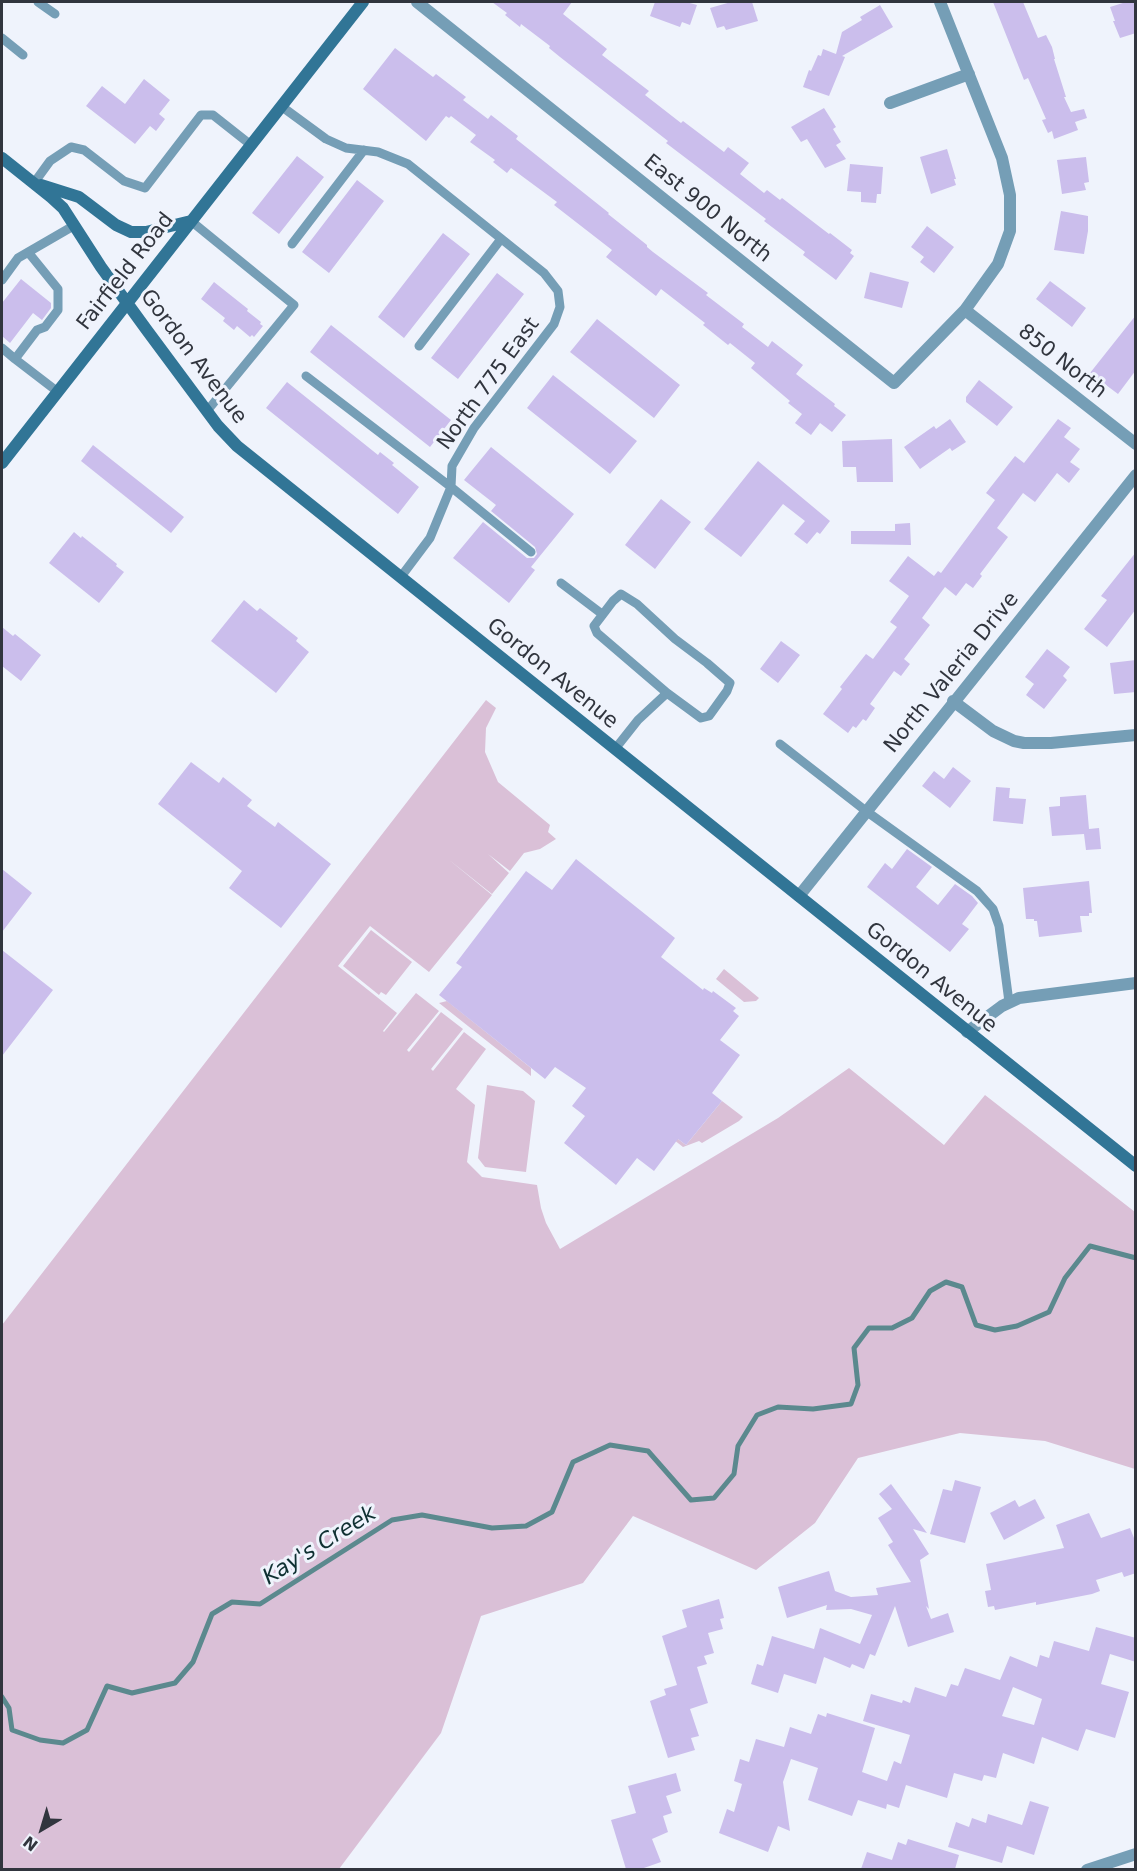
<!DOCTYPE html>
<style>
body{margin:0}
#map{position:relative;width:1137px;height:1871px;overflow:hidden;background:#eff3fc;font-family:"DejaVu Sans",sans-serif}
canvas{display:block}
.frame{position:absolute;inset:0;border:3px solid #31353e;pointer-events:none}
.north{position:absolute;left:12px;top:1799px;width:60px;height:60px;-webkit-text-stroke:4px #eff3fc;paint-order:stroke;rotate:218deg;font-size:16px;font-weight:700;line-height:24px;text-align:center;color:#31353e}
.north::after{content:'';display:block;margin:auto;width:21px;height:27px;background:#31353e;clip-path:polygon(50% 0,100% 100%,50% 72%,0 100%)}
</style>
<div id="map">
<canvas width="1137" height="1871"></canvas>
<div class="frame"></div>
<div class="north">N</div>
</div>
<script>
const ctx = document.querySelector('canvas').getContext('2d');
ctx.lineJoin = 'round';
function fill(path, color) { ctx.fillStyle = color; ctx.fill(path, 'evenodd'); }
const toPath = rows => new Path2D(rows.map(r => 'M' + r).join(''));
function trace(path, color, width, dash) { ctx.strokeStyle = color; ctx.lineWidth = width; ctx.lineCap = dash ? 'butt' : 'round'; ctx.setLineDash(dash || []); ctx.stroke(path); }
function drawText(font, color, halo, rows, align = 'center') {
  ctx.font = font + ' "DejaVu Sans",sans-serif'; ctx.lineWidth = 6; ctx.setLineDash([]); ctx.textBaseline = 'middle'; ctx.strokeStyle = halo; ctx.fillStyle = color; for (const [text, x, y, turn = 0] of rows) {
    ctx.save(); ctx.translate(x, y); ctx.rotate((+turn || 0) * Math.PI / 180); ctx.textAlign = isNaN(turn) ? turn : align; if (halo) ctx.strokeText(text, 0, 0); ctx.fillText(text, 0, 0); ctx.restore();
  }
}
fill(toPath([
 [486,700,496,708,486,728,485,752,498,782,550,825,548,832,556,839,540,849,524,853,510,871,488,854,509,873,492,894,448,859,492,895,429,972,370,926,338,966,397,1013,383,1031,384,1032,416,993,439,1011,407,1050,409,1052,441,1012,463,1029,431,1069,433,1071,464,1032,486,1049,456,1089,475,1105,467,1162,482,1177,537,1185,541,1208,546,1223,560,1249,778,1118,849,1068,944,1145,985,1095,1135,1212,1135,1469,1045,1441,960,1433,858,1458,815,1523,756,1570,633,1516,583,1583,481,1616,441,1733,339,1869,2,1869,2,1325],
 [371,930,412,962,386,995,381,992,379,995,343,966],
 [724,969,759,998,756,1001,744,1002,716,979],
 [447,1001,531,1068,531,1076,439,1003],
 [487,1085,523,1091,535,1101,526,1172,485,1167,478,1158],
 [722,1101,743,1117,739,1121,702,1143,699,1141,683,1147,660,1129,662,1127,686,1145]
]), '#dac0d7');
trace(toPath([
 [2,1697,9,1708,12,1730,40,1740,63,1743,87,1730,107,1686,132,1693,175,1683,193,1662,212,1614,232,1602,260,1604,392,1520,422,1515,492,1528,526,1526,552,1512,573,1462,610,1445,648,1451,691,1500,714,1498,734,1474,738,1446,757,1415,778,1407,813,1409,851,1404,858,1385,854,1348,869,1328,892,1328,912,1318,930,1291,946,1282,962,1287,976,1325,995,1330,1017,1326,1049,1312,1065,1278,1090,1246,1136,1258]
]), '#5b898e', 5);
fill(toPath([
 [492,2,572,2,563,14,607,49,602,55,649,91,645,95,681,123,683,121,724,152,728,147,749,163,740,174,764,193,767,190,780,200,782,198,829,234,830,233,852,250,850,253,854,256,836,280,803,255,805,252,764,221,766,219,666,143,668,141,560,57,549,48,550,46,521,24,520,27,505,15,507,13],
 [655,2,686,2,697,5,690,25,682,22,680,27,650,16],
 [731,2,752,2,758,21,726,30,724,26,717,28,710,8],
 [993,2,1023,2,1038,38,1046,35,1052,47,1055,59,1054,59,1066,97,1064,97,1071,112,1084,109,1087,118,1075,122,1078,130,1054,139,1052,131,1048,133,1042,120,1046,119,1028,78,1024,80],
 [1126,2,1136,2,1136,33,1120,38,1113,21,1115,21,1110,7],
 [880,5,893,27,842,56,845,57,829,96,803,87,809,70,811,71,818,55,821,56,823,49,836,54,842,32,862,20,860,17],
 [395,48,433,77,436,74,466,97,463,100,488,119,491,115,518,136,516,139,609,213,608,214,647,245,647,247,653,252,708,293,706,295,744,324,742,327,768,347,772,341,803,365,796,374,835,404,834,406,846,415,832,432,820,423,811,435,795,423,802,414,788,403,790,401,751,368,755,363,730,343,728,345,703,325,705,323,661,289,656,296,606,257,612,250,554,205,557,202,511,168,507,173,493,162,495,160,470,142,476,135,451,116,449,118,446,116,426,141,363,89],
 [144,79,170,100,159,114,165,119,156,131,150,126,135,144,86,106,102,86,125,104],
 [824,108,836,127,833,129,841,142,836,145,846,159,825,168,807,139,801,142,791,127],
 [947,149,956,179,954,179,956,185,931,194,920,157],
 [297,156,324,177,279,234,252,213],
 [1086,157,1089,182,1084,183,1086,190,1062,194,1057,160],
 [850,164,883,167,881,194,877,194,876,203,861,202,861,192,847,191],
 [357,180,384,201,329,273,302,252],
 [1061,211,1088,216,1088,231,1084,254,1054,250],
 [927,226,954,247,934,273,920,262,924,257,911,247],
 [443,233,470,254,404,338,378,317],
 [870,272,909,282,902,308,864,298],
 [497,273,524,294,458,379,431,358],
 [21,279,51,303,51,308,42,320,33,313,10,343,2,336,2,303],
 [1050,281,1086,308,1072,327,1036,299],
 [214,282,248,309,247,311,261,322,260,324,263,326,254,337,252,335,250,337,237,326,234,330,223,321,225,318,201,299],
 [1136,315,1136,370,1118,394,1090,373],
 [597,319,680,385,654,418,570,352],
 [331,325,451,420,430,447,310,352],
 [553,375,637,441,610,474,527,408],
 [979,380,1013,407,997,426,966,402,966,397],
 [287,382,378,455,380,452,394,463,392,465,419,487,398,514,266,408],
 [950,419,966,442,952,451,950,448,920,469,904,447,934,426,936,429],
 [1058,419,1071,428,1064,437,1080,449,1070,462,1080,469,1069,483,1057,473,1035,502,1023,493,997,528,1008,537,980,574,982,576,973,588,966,583,956,596,945,587,922,618,930,625,904,659,910,664,901,676,894,671,870,704,875,708,866,721,863,719,856,728,853,726,848,733,823,714,842,689,840,687,866,654,873,659,897,627,890,622,909,596,889,581,908,556,934,576,938,571,941,573,995,500,986,493,1015,456,1024,463],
 [892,439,893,482,857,482,856,467,843,467,842,441],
 [93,445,184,517,171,533,81,461],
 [491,447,574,514,531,567,535,570,509,603,453,558,483,522,527,558,534,558,537,554,535,547,491,511,496,505,464,480],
 [758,461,830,521,820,534,817,532,807,544,794,534,805,521,783,504,741,557,704,529],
 [661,499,691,522,655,569,625,545],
 [910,523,911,545,851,544,851,531,895,531,895,524],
 [74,532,81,538,82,536,117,564,116,566,124,572,99,603,49,563],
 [1136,552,1136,609,1107,647,1084,629,1107,600,1101,596],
 [244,600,257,611,260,608,298,638,296,641,309,652,276,693,211,641],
 [2,627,13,636,15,634,41,655,21,681,2,666],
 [781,641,800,655,778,683,760,669],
 [1047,649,1070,667,1063,676,1067,680,1044,709,1026,695,1034,684,1025,677],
 [1136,660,1136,692,1114,694,1110,663],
 [191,762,219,783,223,777,252,800,247,806,275,827,278,822,331,864,281,928,229,888,242,871,158,804],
 [953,767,971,781,950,808,922,786,934,771,944,779],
 [996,787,1010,788,1009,798,1026,799,1023,824,993,821],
 [1086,795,1089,829,1099,828,1101,849,1086,850,1084,834,1052,836,1049,807,1060,806,1060,797],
 [907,849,932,867,916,887,938,905,955,884,972,896,978,903,962,924,969,929,950,952,867,887,885,863,892,869],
 [576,859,675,938,661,957,703,990,704,988,712,993,713,991,736,1008,733,1011,739,1016,720,1040,740,1055,712,1093,722,1101,686,1145,678,1139,654,1171,637,1158,616,1185,564,1143,585,1116,572,1106,586,1088,555,1067,545,1079,439,995,462,967,456,963,526,871,552,890],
 [2,869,32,893,2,932],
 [1089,881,1092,913,1089,913,1089,916,1080,916,1082,932,1039,937,1037,921,1034,921,1034,919,1026,919,1023,888],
 [2,950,53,990,2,1056],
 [955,1480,981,1487,965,1543,930,1534,943,1489,952,1491],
 [891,1484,927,1533,913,1529,929,1554,920,1560,929,1609,926,1606,931,1619,948,1613,954,1632,908,1647,895,1606,875,1656,870,1654,864,1669,852,1664,850,1668,824,1657,816,1684,784,1674,778,1693,751,1684,757,1664,763,1666,772,1636,814,1649,820,1628,860,1644,872,1615,851,1609,826,1610,827,1605,787,1618,778,1587,829,1571,835,1591,851,1597,878,1595,876,1588,911,1582,888,1545,893,1542,878,1518,892,1509,879,1494],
 [1035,1499,1045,1518,1004,1540,990,1513,1015,1500,1019,1507],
 [1089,1513,1101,1538,1130,1528,1136,1543,1136,1573,1124,1577,1122,1572,1096,1580,1100,1591,1092,1594,1036,1605,1036,1602,995,1610,994,1606,988,1607,985,1591,991,1590,986,1564,1064,1548,1056,1525],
 [719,1599,724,1618,720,1619,723,1629,708,1633,714,1653,704,1656,707,1664,697,1667,708,1703,690,1709,699,1736,691,1738,695,1750,668,1758,650,1701,666,1695,664,1689,677,1685,662,1636,687,1627,682,1610],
 [1096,1627,1136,1638,1136,1662,1110,1654,1101,1684,1129,1692,1115,1738,1086,1729,1078,1751,1042,1737,1034,1764,1003,1753,996,1778,984,1775,982,1781,954,1773,947,1798,906,1785,899,1808,887,1804,886,1809,858,1800,852,1816,808,1800,818,1768,791,1759,783,1782,790,1831,778,1826,768,1852,719,1833,727,1809,734,1812,742,1784,734,1781,740,1759,749,1762,756,1739,784,1747,790,1727,811,1734,818,1714,826,1717,827,1713,875,1728,862,1772,887,1781,894,1761,901,1764,910,1735,863,1721,871,1694,902,1703,903,1700,910,1703,915,1687,946,1697,951,1684,958,1686,965,1668,1000,1680,1010,1656,1037,1667,1040,1655,1049,1658,1054,1641,1089,1651],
 [1013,1687,1042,1699,1034,1725,1002,1716],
 [676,1773,681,1791,666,1796,672,1813,663,1816,668,1832,652,1839,661,1862,641,1869,626,1869,611,1820,636,1813,628,1786],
 [1030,1801,1049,1807,1034,1855,1007,1846,1002,1863,948,1847,956,1822,969,1827,972,1818,986,1823,988,1814,1022,1825],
 [908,1839,959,1855,955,1869,861,1869,867,1852,892,1860,898,1842,906,1845]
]), '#cbbeec');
trace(toPath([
 [38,2,55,14],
 [2,38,23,55],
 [281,106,326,139,346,148,378,152,408,164,544,273,558,291,560,307,554,324,474,428,452,466,451,487,430,538,400,578],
 [34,183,50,161,71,147,84,150,124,181,145,188,201,115,213,115,251,145],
 [191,221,294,305,207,411],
 [292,244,364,150],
 [2,280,18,258,75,225],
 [419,346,501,239],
 [2,348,15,359,37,330,45,327,58,310,58,289,28,252],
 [15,359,58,392],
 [306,376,451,487,531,552],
 [561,583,602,614],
 [780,744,866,811,977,891,993,909,999,926,1009,1002],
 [615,749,638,720,667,693,701,718,709,716,727,691,730,683,707,663,675,639,637,604,621,594,613,601,594,626,597,633,667,693]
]), '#759eb6', 9);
trace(toPath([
 [417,2,894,383,965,310,998,264,1010,231,1010,195,1002,158,940,2],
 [890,103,969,74],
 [965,310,1136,444],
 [953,701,993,731,1014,741,1024,743,1051,743,1136,735],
 [799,896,1136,475],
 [967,1032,1002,1006,1019,998,1136,983]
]), '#759eb6', 12);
trace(toPath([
 [1087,1870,1136,1854]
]), '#759eb6', 12);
trace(toPath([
 [2,158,51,197,63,208,101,267,146,329,218,426,237,446,1136,1166],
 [41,185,79,197,116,225,131,232,146,232,191,221],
 [2,463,363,2]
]), '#317596', 12);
drawText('21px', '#31353e', '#eff3fc', [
 ["East 900 North",707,209,39],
 ["Fairfield Road",126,272,-52],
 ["Gordon Avenue",193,357,53],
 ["850 North",1062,362,38],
 ["North 775 East",489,384,-54],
 ["North Valeria Drive",952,673,-51],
 ["Gordon Avenue",552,674,39],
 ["Gordon Avenue",931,978,39]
]);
drawText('italic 22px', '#0f3032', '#eff3fc', [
 ["Kay's Creek",320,1546,-32]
]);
</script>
